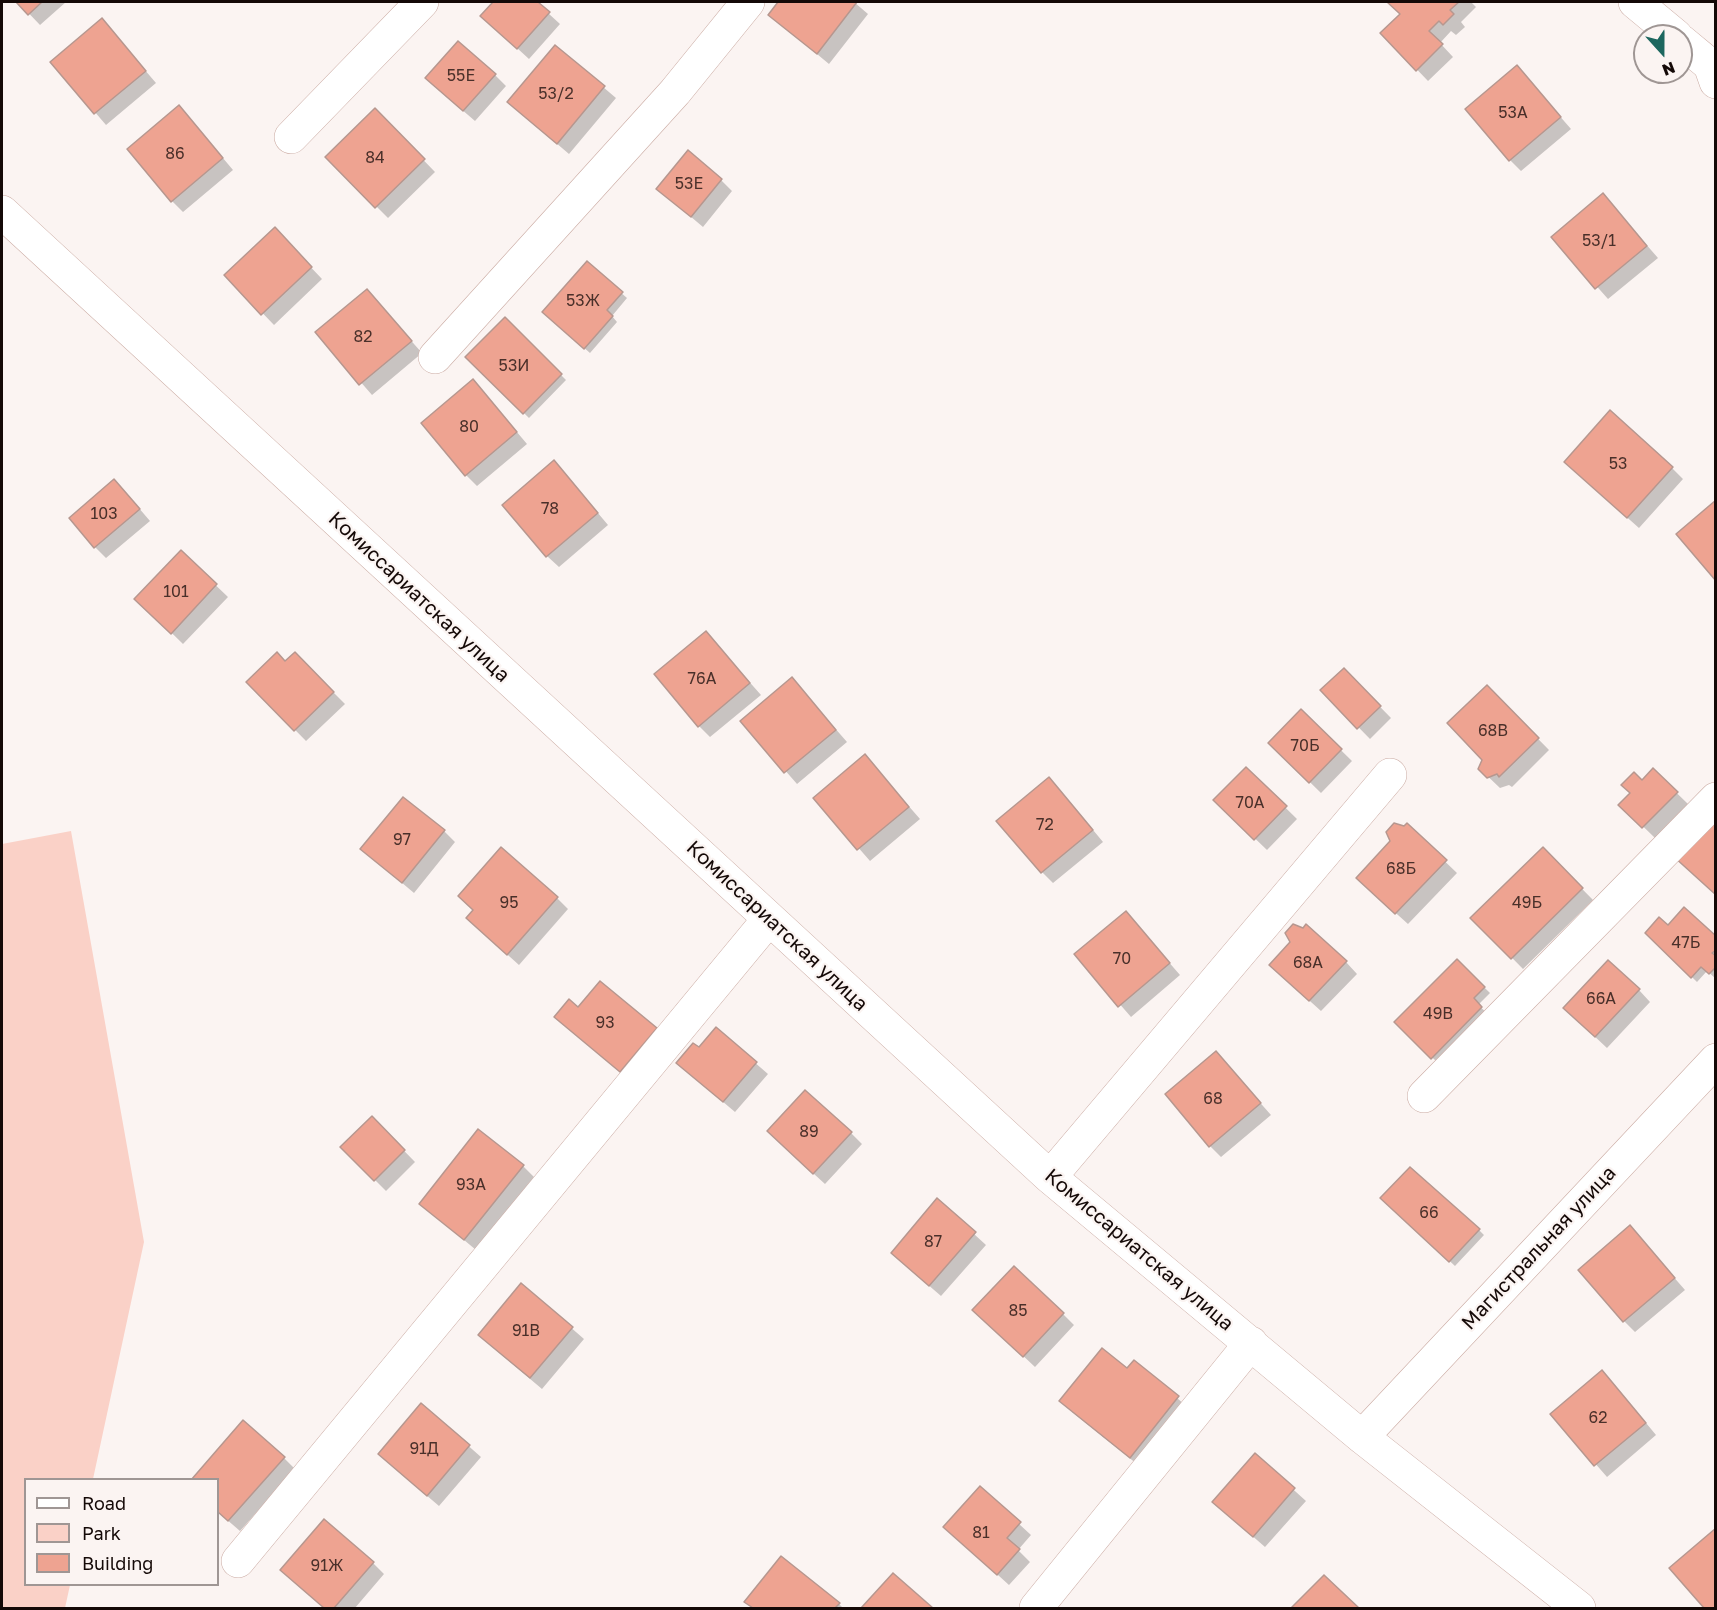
<!DOCTYPE html>
<meta charset="utf-8">
<style>
body{margin:0}
#map{position:relative;width:1717px;height:1610px;overflow:hidden;background:#fbf4f2;font-family:"Golos Text",sans-serif}
canvas{display:block}
.frame{position:absolute;inset:0;border:3px solid #140907;pointer-events:none}
.legend{position:absolute;left:24px;top:1478px;width:195px;height:108px;box-sizing:border-box;background:#fbf4f2;border:2px solid #9f9694;margin:0;padding:8px 10px;list-style:none;font-size:18px;color:#140907}
.legend li{display:flex;align-items:center;gap:12px;height:30px}
.legend b{width:30px;border:2px solid #9f9694}
.north{position:absolute;left:1633px;top:24px;width:60px;height:60px;box-sizing:border-box;background:#fbf4f2;border:2px solid #9f9694;border-radius:50%;rotate:159deg;font-size:16px;font-weight:700;line-height:24px;text-align:center;color:#140907}
.north::after{content:'';display:block;margin:auto;width:21px;height:27px;background:#1d675f;clip-path:polygon(50% 0,100% 100%,50% 72%,0 100%)}
</style>
<div id="map">
<canvas width="1717" height="1610"></canvas>
<div class="frame"></div>
<ul class="legend">
<li><b style="height:8px;background:#fff"></b>Road</li>
<li><b style="height:16px;background:#fad1c7"></b>Park</li>
<li><b style="height:16px;background:#eea391"></b>Building</li>
</ul>
<div class="north">N</div>
</div>
<script>
const ctx = document.querySelector('canvas').getContext('2d');
ctx.lineJoin = 'round';
function fill(path, color) { ctx.fillStyle = color; ctx.fill(path, 'evenodd'); }
const toPath = rows => new Path2D(rows.map(r => 'M' + r).join(''));
function trace(path, color, width, dash) { ctx.strokeStyle = color; ctx.lineWidth = width; ctx.lineCap = dash ? 'butt' : 'round'; ctx.setLineDash(dash || []); ctx.stroke(path); }
function drawText(font, color, halo, rows, align = 'center') {
  ctx.font = font + ' "Golos Text",sans-serif'; ctx.lineWidth = 4.5; ctx.setLineDash([]); ctx.textBaseline = 'middle'; ctx.strokeStyle = halo; ctx.fillStyle = color; for (const [text, x, y, turn = 0] of rows) {
    ctx.save(); ctx.translate(x, y); ctx.rotate((+turn || 0) * Math.PI / 180); ctx.textAlign = isNaN(turn) ? turn : align; if (halo) ctx.strokeText(text, 0, 0); ctx.fillText(text, 0, 0); ctx.restore();
  }
}
fill(toPath([
 [71,831,144,1242,93,1479,26,1480,26,1584,70,1585,65,1608,2,1608,2,844]
]), '#fad1c7');
fill(toPath([
 [18,2,66,2,40,25],
 [495,2,536,2,560,24,529,59,482,16],
 [780,2,854,2,868,14,829,64,770,15],
 [1390,2,1471,2,1476,7,1461,22,1465,27,1456,35,1451,31,1440,43,1453,57,1428,81,1382,33,1402,14],
 [102,20,156,83,106,125,52,62],
 [556,47,616,98,569,154,521,113],
 [1517,67,1571,129,1521,171,1510,160],
 [495,75,506,86,475,121,439,90],
 [375,110,435,172,388,218,327,157],
 [190,119,233,170,183,212,172,201],
 [721,180,732,191,703,227,658,189],
 [1603,195,1658,258,1608,299,1553,237],
 [286,241,322,279,274,325,226,275],
 [587,263,627,298,612,316,617,322,590,353,549,317],
 [367,291,422,353,372,395,317,332],
 [505,319,566,380,529,418,467,357],
 [484,393,527,444,477,486,466,475],
 [1672,468,1683,479,1639,528,1577,473],
 [565,474,608,525,559,567,547,556],
 [126,493,150,521,106,558,95,547],
 [181,552,228,597,183,644,137,599],
 [706,633,761,695,710,737,699,726],
 [295,654,345,704,306,741,248,682,285,663],
 [1344,670,1391,718,1370,739,1322,690],
 [792,679,847,742,797,784,742,721],
 [1487,687,1549,750,1512,787,1509,785,1500,788,1480,769,1484,759],
 [1301,711,1352,761,1321,793,1270,743],
 [865,756,920,819,870,861,815,798],
 [1246,769,1297,819,1267,850,1215,800],
 [1653,770,1688,804,1655,838,1620,804],
 [1060,790,1103,842,1053,883,1042,872],
 [1407,825,1457,873,1408,924,1369,889],
 [444,831,455,842,414,893,362,849],
 [1543,849,1593,900,1523,969,1473,918],
 [557,898,568,909,519,965,480,930],
 [1126,913,1180,975,1131,1017,1076,954],
 [1668,927,1716,938,1715,978,1707,971,1697,982,1647,933],
 [1457,961,1490,993,1478,1005,1487,1013,1438,1063,1396,1022],
 [1346,962,1357,974,1321,1011,1282,976],
 [600,983,661,1035,626,1076,561,1022,578,1009],
 [1639,990,1650,1002,1607,1048,1576,1019],
 [716,1029,768,1074,735,1112,690,1074,699,1049],
 [1216,1053,1271,1115,1221,1157,1210,1146],
 [372,1118,415,1162,386,1191,342,1147],
 [851,1133,862,1144,825,1184,780,1143],
 [523,1166,534,1177,476,1250,421,1204],
 [1382,1198,1479,1230,1484,1235,1455,1266],
 [938,1201,986,1245,941,1296,904,1264],
 [1630,1227,1685,1290,1635,1332,1624,1321],
 [522,1285,584,1339,542,1389,491,1346],
 [1063,1314,1074,1325,1035,1367,986,1321],
 [1134,1362,1190,1409,1142,1468,1072,1412,1128,1371],
 [1613,1383,1656,1435,1607,1477,1552,1414],
 [422,1405,481,1457,439,1506,391,1465],
 [1255,1455,1306,1501,1265,1547,1226,1513],
 [284,1458,295,1469,240,1531,218,1512,218,1480],
 [980,1488,1031,1535,1018,1550,1030,1562,1009,1585,957,1538],
 [373,1563,384,1574,355,1608,324,1608,282,1570],
 [893,1575,930,1608,863,1608],
 [1324,1577,1357,1608,1293,1608],
 [746,1601,839,1604,843,1608,754,1608]
]), '#0003');
const building = toPath([
 [16,2,42,2,28,15,16,2],
 [493,2,538,2,550,12,517,49,480,16,493,2],
 [778,2,857,2,817,54,768,15,778,2],
 [1387,2,1459,2,1450,10,1454,14,1443,25,1439,21,1429,31,1443,44,1416,71,1380,33,1400,14,1387,2],
 [102,18,146,71,94,114,50,62,102,18],
 [458,41,496,74,463,111,425,78,458,41],
 [555,45,605,86,557,144,507,102,555,45],
 [1517,65,1561,117,1509,161,1465,109,1517,65],
 [179,105,223,158,171,202,127,149,179,105],
 [375,108,425,159,375,208,325,157,375,108],
 [688,150,722,179,691,217,656,189,688,150],
 [1603,193,1647,246,1595,289,1551,237,1603,193],
 [275,227,312,267,261,315,224,275,275,227],
 [587,261,623,292,607,310,613,316,584,349,542,312,587,261],
 [367,289,412,341,359,385,315,332,367,289],
 [505,317,562,374,523,414,465,357,505,317],
 [473,379,517,432,465,476,421,423,473,379],
 [1610,410,1673,467,1627,518,1564,462,1610,410],
 [554,460,598,513,546,557,502,505,554,460],
 [114,479,140,509,94,548,69,518,114,479],
 [1716,500,1716,581,1676,534,1716,500],
 [181,550,217,584,171,634,134,599,181,550],
 [706,631,750,683,698,727,654,674,706,631],
 [277,652,285,661,295,652,334,692,294,731,246,682,277,652],
 [1344,668,1381,706,1357,729,1320,690,1344,668],
 [792,677,836,730,784,773,740,721,792,677],
 [1487,685,1539,738,1499,777,1497,774,1487,778,1478,769,1482,760,1447,723,1487,685],
 [1301,709,1342,749,1309,783,1268,743,1301,709],
 [865,754,909,807,857,850,813,798,865,754],
 [1246,767,1287,806,1254,840,1213,800,1246,767],
 [1653,768,1678,792,1642,828,1618,805,1630,793,1621,785,1634,772,1642,780,1653,768],
 [1049,777,1093,830,1041,873,996,821,1049,777],
 [403,797,445,830,402,883,360,849,403,797],
 [1716,811,1716,895,1673,856,1716,811],
 [1394,823,1404,826,1407,823,1447,860,1395,914,1356,878,1390,841,1386,832,1394,823],
 [501,847,558,897,507,955,466,918,473,910,458,896,501,847],
 [1543,847,1583,888,1511,959,1470,918,1543,847],
 [1684,907,1716,936,1716,950,1712,953,1716,956,1716,967,1709,974,1701,967,1691,978,1645,933,1659,917,1668,925,1684,907],
 [1126,911,1170,963,1118,1007,1074,954,1126,911],
 [1293,924,1303,928,1306,924,1347,961,1309,1001,1269,965,1290,942,1285,933,1293,924],
 [1457,959,1485,987,1474,998,1482,1007,1431,1059,1394,1022,1457,959],
 [1608,960,1640,989,1595,1037,1563,1008,1608,960],
 [600,981,657,1028,620,1072,554,1017,569,999,578,1007,600,981],
 [716,1027,757,1062,723,1102,676,1063,693,1043,699,1047,716,1027],
 [1216,1051,1261,1103,1209,1147,1165,1094,1216,1051],
 [805,1090,852,1132,813,1174,767,1131,805,1090],
 [372,1116,405,1150,374,1181,340,1147,372,1116],
 [478,1129,524,1165,464,1240,419,1204,478,1129],
 [1410,1167,1480,1229,1449,1262,1380,1198,1410,1167],
 [937,1198,976,1232,929,1286,891,1253,937,1198],
 [1630,1225,1675,1278,1623,1322,1578,1270,1630,1225],
 [1014,1266,1064,1313,1023,1357,972,1310,1014,1266],
 [521,1283,573,1327,530,1378,478,1335,521,1283],
 [1102,1348,1127,1368,1134,1360,1179,1396,1130,1458,1059,1401,1102,1348],
 [1602,1370,1646,1423,1594,1466,1550,1414,1602,1370],
 [421,1403,470,1445,427,1496,378,1454,421,1403],
 [243,1420,285,1457,228,1521,218,1512,218,1480,191,1480,243,1420],
 [1255,1453,1295,1488,1253,1537,1212,1502,1255,1453],
 [980,1486,1021,1522,1007,1538,1020,1549,997,1575,943,1527,980,1486],
 [324,1519,374,1562,334,1608,324,1608,280,1570,324,1519],
 [1716,1528,1716,1608,1704,1608,1669,1568,1716,1528],
 [781,1556,840,1603,835,1608,753,1608,744,1602,781,1556],
 [893,1573,933,1608,861,1608,893,1573],
 [1324,1575,1359,1608,1291,1608,1324,1575]
]);
fill(building, '#eea391');
trace(building, '#b6978f', 1.5);
const minor = toPath([
 [1635,2,1676,36],
 [1681,41,1710,65,1716,82],
 [291,137,422,2],
 [2,212,1050,1177,1362,1437,1579,1608],
 [435,357,675,92,748,2],
 [1424,1096,1716,799],
 [1050,1177,1390,775],
 [1362,1437,1716,1060],
 [238,1561,769,919],
 [1036,1608,1251,1343]
]);
trace(minor, '#caaaa2', 34);
trace(minor, '#fff', 33);
drawText('16px', '#4a302a', null, [
 ["55Е",461,76],
 ["53/2",556,94],
 ["53А",1513,113],
 ["86",175,154],
 ["84",375,158],
 ["53Е",689,184],
 ["53/1",1599,241],
 ["53Ж",583,301],
 ["82",363,337],
 ["53И",514,366],
 ["80",469,427],
 ["53",1618,464],
 ["78",550,509],
 ["103",104,514],
 ["101",176,592],
 ["76А",702,679],
 ["68В",1493,731],
 ["70Б",1305,746],
 ["70А",1250,803],
 ["72",1045,825],
 ["97",402,840],
 ["68Б",1401,869],
 ["95",509,903],
 ["49Б",1527,903],
 ["47Б",1686,943],
 ["70",1122,959],
 ["68А",1308,963],
 ["66А",1601,999],
 ["49В",1438,1014],
 ["93",605,1023],
 ["68",1213,1099],
 ["89",809,1132],
 ["93А",471,1185],
 ["66",1429,1213],
 ["87",933,1242],
 ["85",1018,1311],
 ["91В",526,1331],
 ["62",1598,1418],
 ["91Д",424,1449],
 ["81",981,1533],
 ["91Ж",327,1566]
]);
drawText('20px', '#140907', '#fbf4f2', [
 ["Комиссариатская улица",419,597,43],
 ["Комиссариатская улица",777,926,43],
 ["Магистральная улица",1539,1248,-47],
 ["Комиссариатская улица",1139,1250,40]
]);
</script>
